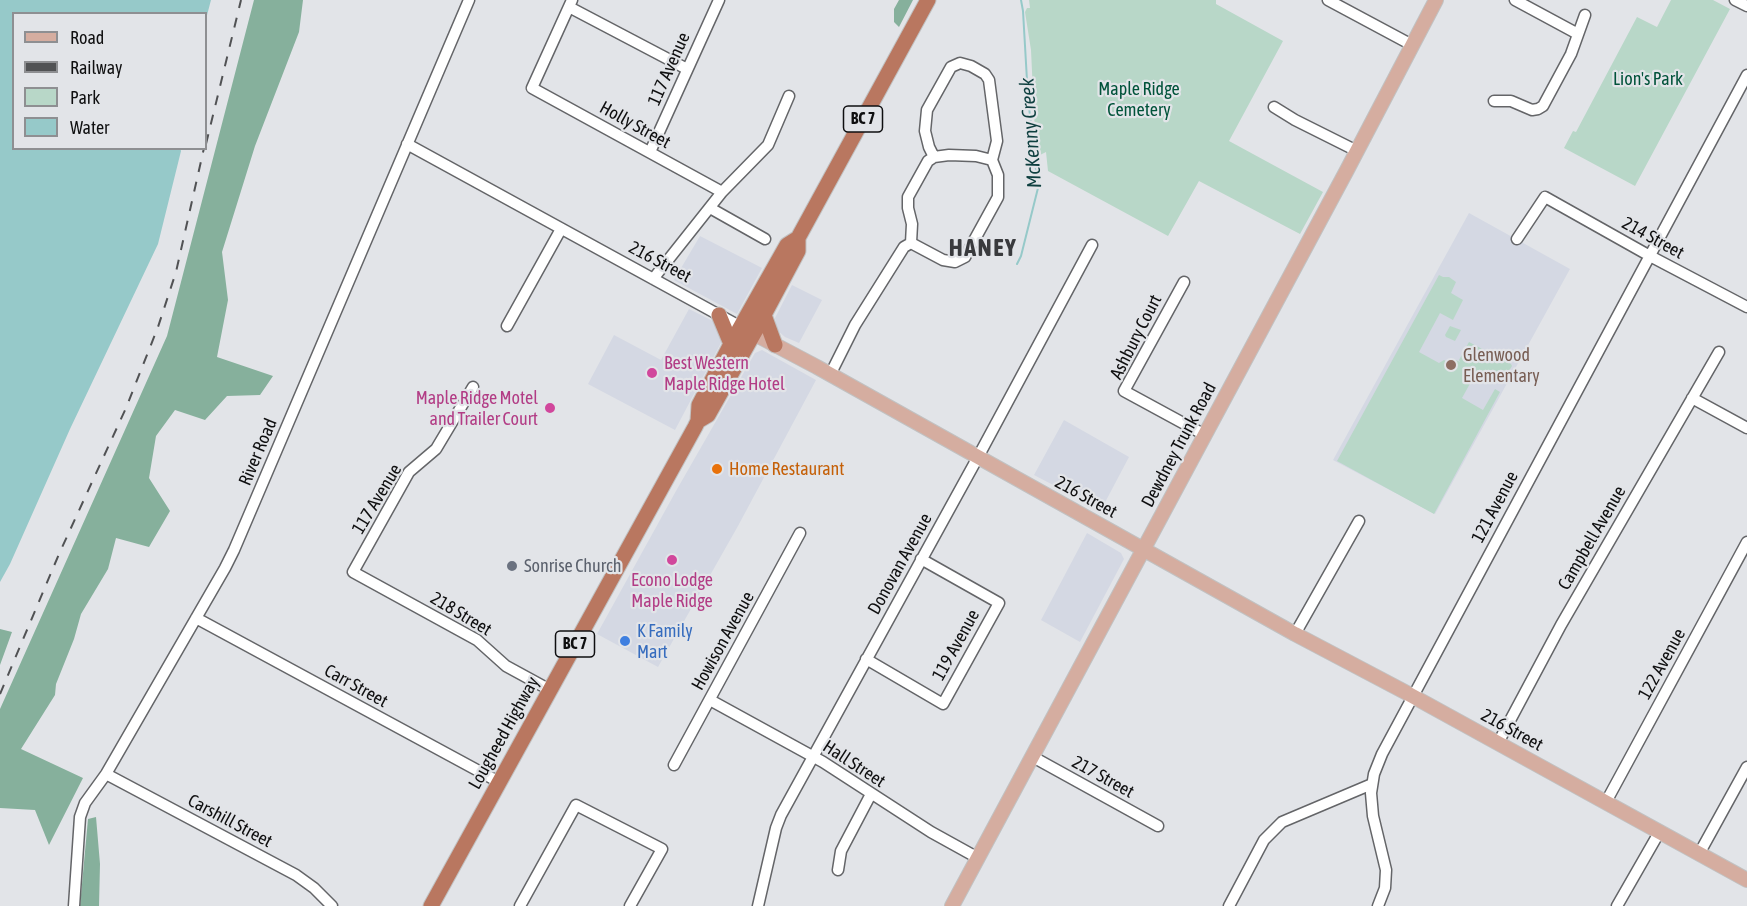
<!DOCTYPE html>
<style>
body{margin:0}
#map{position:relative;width:1747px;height:906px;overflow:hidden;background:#e2e4e8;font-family:"Asap Condensed",sans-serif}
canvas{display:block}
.legend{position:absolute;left:12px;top:12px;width:195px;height:138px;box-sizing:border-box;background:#e2e4e8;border:2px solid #8e8f92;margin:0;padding:8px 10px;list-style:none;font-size:18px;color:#0f0f10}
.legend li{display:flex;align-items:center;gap:12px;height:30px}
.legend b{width:30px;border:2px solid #8e8f92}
</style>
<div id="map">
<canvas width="1747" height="906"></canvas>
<ul class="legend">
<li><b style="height:8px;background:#d5ada0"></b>Road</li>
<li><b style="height:8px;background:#515254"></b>Railway</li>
<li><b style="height:16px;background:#b8d7c8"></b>Park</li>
<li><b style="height:16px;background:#96c9c9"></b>Water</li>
</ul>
</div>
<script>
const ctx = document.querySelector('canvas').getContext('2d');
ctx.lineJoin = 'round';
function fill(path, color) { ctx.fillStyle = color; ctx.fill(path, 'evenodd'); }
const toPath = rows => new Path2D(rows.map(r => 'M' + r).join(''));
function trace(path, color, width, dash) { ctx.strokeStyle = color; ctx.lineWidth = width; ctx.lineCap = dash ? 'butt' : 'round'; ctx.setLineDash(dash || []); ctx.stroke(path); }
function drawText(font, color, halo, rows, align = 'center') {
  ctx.font = font + ' "Asap Condensed",sans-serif'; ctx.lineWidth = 4.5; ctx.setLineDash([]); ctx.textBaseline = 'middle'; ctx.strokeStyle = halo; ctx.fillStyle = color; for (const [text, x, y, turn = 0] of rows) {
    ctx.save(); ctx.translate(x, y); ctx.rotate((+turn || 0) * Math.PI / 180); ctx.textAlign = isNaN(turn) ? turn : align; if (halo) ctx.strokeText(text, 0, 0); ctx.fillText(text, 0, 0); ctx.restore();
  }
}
fill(toPath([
 [1469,213,1570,269,1435,514,1333,460],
 [700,236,762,268,737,314,674,280],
 [792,285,822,300,799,343,785,337,777,330,775,318],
 [689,309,715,322,723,339,675,430,588,384,614,335,661,360],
 [762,350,816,380,738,526,658,667,597,634,676,491,755,353],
 [1064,420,1129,457,1101,510,1034,475],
 [1087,533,1121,553,1124,559,1080,642,1041,620]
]), '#d4d8e3');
fill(toPath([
 [1029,0,1216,0,1216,4,1283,41,1229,141,1323,192,1300,234,1199,181,1168,236,1048,171,1046,152,1040,155,1035,136,1031,50,1025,12,1027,8,1030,8],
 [1671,0,1713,0,1730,9,1635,186,1564,148,1573,131,1576,132,1637,17,1657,27],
 [1439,275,1443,277,1449,277,1456,282,1451,293,1463,300,1453,320,1440,313,1419,352,1439,363,1444,360,1453,365,1456,360,1460,362,1459,360,1469,342,1511,364,1512,366,1504,379,1496,382,1477,371,1462,398,1483,410,1495,389,1500,392,1434,514,1337,461],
 [1450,326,1461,330,1455,341,1446,337,1445,335]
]), '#b8d7c8');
fill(toPath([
 [254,0,303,0,299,32,255,146,222,252,228,300,217,357,273,376,260,395,227,396,205,420,175,410,156,436,149,478,170,511,149,547,116,538,108,569,81,614,74,639,56,684,55,695,21,749,83,778,49,845,35,810,0,808,0,709,167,336],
 [899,0,913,0,899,27,894,22,894,9],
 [0,629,12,632,0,665],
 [96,817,100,864,99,906,80,906,88,819]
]), '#86b09c');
fill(toPath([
 [0,0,211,0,206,19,206,14,14,14,14,148,180,148,181,151,158,244,70,429,10,564,0,582]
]), '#96c9c9');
trace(toPath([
 [1017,264,1021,256,1038,188,1028,98,1023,11,1021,0]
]), '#96c9c9', 2);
const minor = toPath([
 [572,0,532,88,722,192],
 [1328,0,1412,45],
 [1515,0,1578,34],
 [1735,0,1747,6],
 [569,7,687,69],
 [1494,101,1511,101,1532,110,1538,109,1543,106,1571,54,1585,15],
 [1274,107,1295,120,1357,151],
 [407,144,741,327],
 [650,152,719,0],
 [934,157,929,147,925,131,927,110,951,67,960,63,971,66,985,74,989,80,997,141,992,160],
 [710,208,765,239],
 [1517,239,1545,197,1650,256,1747,307],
 [911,243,943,260,955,262,965,257,998,197,998,175,992,160],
 [653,279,722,192,768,145,789,96],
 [1184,282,1124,391,1205,435],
 [507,326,561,229],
 [830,375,855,325,904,247,911,243,912,224,908,208,908,197,928,161,934,157,949,155,976,156,992,160],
 [473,387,436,449,409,472,353,572,477,640,506,666,550,690],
 [1692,398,1747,428],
 [196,618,499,782],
 [1295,634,1359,521],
 [866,659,943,704,999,603,921,559],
 [710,700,823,762,931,832,978,858],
 [1498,743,1561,625,1719,352],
 [1033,757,1158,826],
 [674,765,800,533],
 [106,774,296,875,314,888,332,906],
 [1606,802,1747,542],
 [1699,854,1747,767],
 [838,870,841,851,871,794],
 [74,906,80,817,85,803,106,774,225,568,234,550,469,0],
 [520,906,576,805,662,849,630,906],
 [758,906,776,828,781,815,978,457,1092,245],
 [1229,906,1264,840,1282,822,1372,784],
 [1378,906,1385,888,1386,870,1373,816,1371,793,1374,774,1382,754,1747,75],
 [1617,906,1660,831]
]);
const major = toPath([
 [745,329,817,367,1295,634,1405,692,1747,880],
 [952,906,1347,170,1436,0]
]);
const highway = toPath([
 [719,315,731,344],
 [764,315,775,345],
 [698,421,708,415,758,326,798,251,798,238],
 [431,906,695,427,698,421,699,405,731,344,787,245,798,238,928,0]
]);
trace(minor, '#646568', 13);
trace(major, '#c1c1c1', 16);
trace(highway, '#c1c1c1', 17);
trace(minor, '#fff', 10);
trace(major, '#d5ada0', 14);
trace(highway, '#b97760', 15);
trace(toPath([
 [206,144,241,0],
 [0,694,59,554,126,408,158,327,176,272,204,148]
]), '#515254', 2, [10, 10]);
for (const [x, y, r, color] of [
 [1451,365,6,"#8d6e63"],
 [652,373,6,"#d1479c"],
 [550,408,6,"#d1479c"],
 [717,469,6,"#e8710a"],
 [672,560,6,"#d1479c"],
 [512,566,6,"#6b7280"],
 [625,641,6,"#3f7fe0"]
]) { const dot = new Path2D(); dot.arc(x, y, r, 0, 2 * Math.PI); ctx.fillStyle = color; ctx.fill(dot); trace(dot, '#e2e4e8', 2); }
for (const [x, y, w] of [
 [863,119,39],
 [575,644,39]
]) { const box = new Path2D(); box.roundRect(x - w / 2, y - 13, w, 26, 4.5); ctx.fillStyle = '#e2e4e8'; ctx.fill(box); trace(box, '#0f0f10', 1.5); }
drawText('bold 16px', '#0f0f10', null, [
 ["BC 7",863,119],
 ["BC 7",575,644]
]);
drawText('18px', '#0f0f10', '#e2e4e8', [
 ["117 Avenue",669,69,-66],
 ["Holly Street",635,125,29],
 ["214 Street",1653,238,29],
 ["216 Street",660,262,28],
 ["Ashbury Court",1136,337,-63],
 ["Dewdney Trunk Road",1179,445,-62],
 ["River Road",258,452,-67],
 ["216 Street",1086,497,29],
 ["117 Avenue",377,499,-59],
 ["121 Avenue",1495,507,-62],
 ["Campbell Avenue",1592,538,-60],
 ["Donovan Avenue",900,564,-61],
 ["218 Street",461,614,31],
 ["Howison Avenue",723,641,-61],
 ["119 Avenue",956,645,-61],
 ["122 Avenue",1662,664,-61],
 ["Carr Street",356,686,29],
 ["216 Street",1512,730,29],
 ["Lougheed Highway",504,733,-61],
 ["Hall Street",854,764,33],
 ["217 Street",1103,777,29],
 ["Carshill Street",230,821,28]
]);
drawText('18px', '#01533a', '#e2e4e8', [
 ["Lion's Park",1648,79],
 ["Maple Ridge",1139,89],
 ["Cemetery",1139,110]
]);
drawText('18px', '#785e54', '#e2e4e8', [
 ["Glenwood",1463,355],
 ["Elementary",1463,376]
], 'left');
drawText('18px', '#b23c85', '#e2e4e8', [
 ["Best Western",664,363],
 ["Maple Ridge Hotel",664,384],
 ["Maple Ridge Motel",538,398,"right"],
 ["and Trailer Court",538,419,"right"],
 ["Econo Lodge",672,580,"center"],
 ["Maple Ridge",672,601,"center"]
], 'left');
drawText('18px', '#c56008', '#e2e4e8', [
 ["Home Restaurant",729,469]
], 'left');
drawText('18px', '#5b616d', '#e2e4e8', [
 ["Sonrise Church",524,566]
], 'left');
drawText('18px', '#366cbe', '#e2e4e8', [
 ["K Family",637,631],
 ["Mart",637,652]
], 'left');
drawText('italic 20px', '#0e3f3f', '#e2e4e8', [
 ["McKenny Creek",1031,133,-94]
]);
ctx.letterSpacing = '1.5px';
drawText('bold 24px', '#393a3d', '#e2e4e8', [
 ["HANEY",983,248]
]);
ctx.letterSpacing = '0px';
</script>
